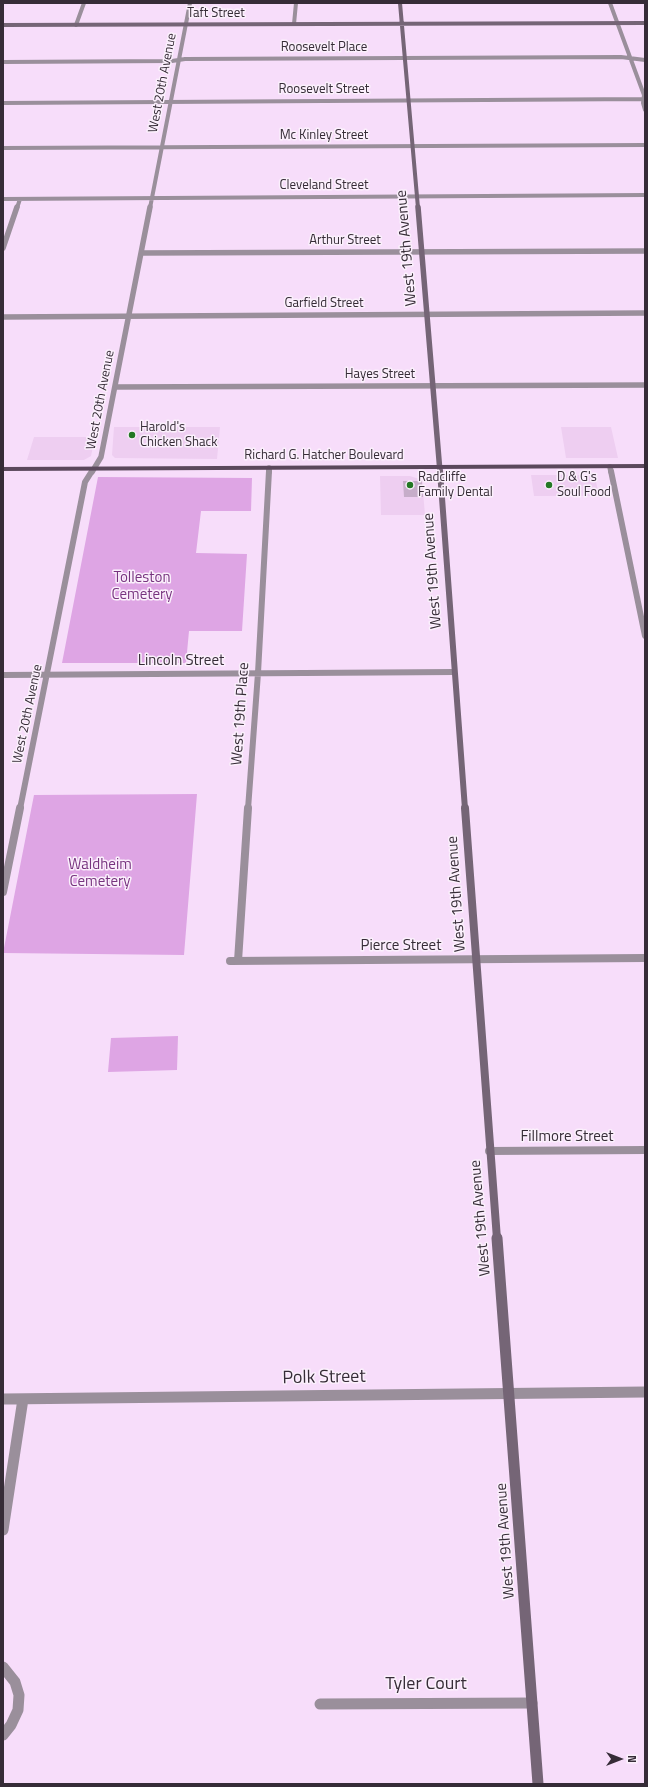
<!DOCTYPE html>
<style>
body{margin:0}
#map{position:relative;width:648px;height:1787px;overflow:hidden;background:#f7ddfa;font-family:"Titillium Web",sans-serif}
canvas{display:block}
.frame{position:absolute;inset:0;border:4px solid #362c37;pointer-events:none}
.north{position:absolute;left:600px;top:1739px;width:40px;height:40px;-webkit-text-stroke:3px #fbf0fc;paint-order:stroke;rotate:90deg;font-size:11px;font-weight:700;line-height:16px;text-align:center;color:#362c37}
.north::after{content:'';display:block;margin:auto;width:14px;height:18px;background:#362c37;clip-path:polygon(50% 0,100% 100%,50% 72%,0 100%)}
</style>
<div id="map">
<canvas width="648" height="1787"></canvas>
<div class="frame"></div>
<div class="north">N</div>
</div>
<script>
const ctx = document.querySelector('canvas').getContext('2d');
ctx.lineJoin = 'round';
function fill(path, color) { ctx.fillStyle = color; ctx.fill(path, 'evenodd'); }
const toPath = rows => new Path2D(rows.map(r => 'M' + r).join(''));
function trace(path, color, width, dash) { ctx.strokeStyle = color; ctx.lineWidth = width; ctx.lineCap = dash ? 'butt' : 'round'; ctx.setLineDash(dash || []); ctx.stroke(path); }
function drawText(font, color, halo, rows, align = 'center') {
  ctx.font = font + ' "Titillium Web",sans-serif'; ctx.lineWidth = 3; ctx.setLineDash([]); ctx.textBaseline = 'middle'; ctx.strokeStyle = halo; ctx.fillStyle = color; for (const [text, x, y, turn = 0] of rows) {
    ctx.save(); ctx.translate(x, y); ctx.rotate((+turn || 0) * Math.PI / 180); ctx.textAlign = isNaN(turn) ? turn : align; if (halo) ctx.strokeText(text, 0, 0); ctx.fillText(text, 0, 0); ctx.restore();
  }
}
fill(toPath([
 [114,427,220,427,217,459,115,458,112,455],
 [561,427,611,427,618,458,566,458],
 [34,437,95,437,91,456,84,460,27,460],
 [531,475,591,475,595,477,599,496,534,496],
 [380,476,410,476,422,480,425,515,381,515]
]), '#eecef1');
fill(toPath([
 [98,477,252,478,251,511,201,511,196,553,247,554,242,631,189,631,186,663,62,663],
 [197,794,184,955,3,953,34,795],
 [178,1036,177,1070,108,1072,111,1038]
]), '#dea5e4');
fill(toPath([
 [403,481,422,481,423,497,404,497]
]), '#c6adc9');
trace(toPath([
 [610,3,644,95,643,103,645,110],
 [294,24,296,3],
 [76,25,84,3],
 [3,62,172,61,185,59,621,57,645,60],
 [3,103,645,99],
 [3,148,645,145],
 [3,199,645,195],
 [17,208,20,199],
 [150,208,190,3]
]), '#9a8f9b', 4);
trace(toPath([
 [3,248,17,207],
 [141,253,645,251],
 [3,317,645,313],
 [115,387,645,385],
 [610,467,611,472],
 [92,472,101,457,150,207],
 [269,472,269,468]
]), '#9a8f9b', 5.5);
trace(toPath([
 [611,471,645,636],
 [3,675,454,672],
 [20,809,85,482,92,471],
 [248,809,258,673,269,471]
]), '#9a8f9b', 6);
trace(toPath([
 [3,892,20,808],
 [230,961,645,958],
 [238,961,248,808],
 [489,1151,645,1150]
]), '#9a8f9b', 8);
trace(toPath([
 [3,1399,645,1392],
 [3,1530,23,1399],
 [3,1667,15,1682,19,1695,18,1710,11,1725,3,1735],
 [320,1704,532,1703]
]), '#9a8f9b', 11);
trace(toPath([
 [400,3,418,208],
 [3,25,645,23]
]), '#756576', 4);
trace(toPath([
 [418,207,440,472]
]), '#756576', 5.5);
trace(toPath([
 [440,471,465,809]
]), '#756576', 6);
trace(toPath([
 [465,808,497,1239]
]), '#756576', 8);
trace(toPath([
 [497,1238,538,1784]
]), '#756576', 11);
fill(toPath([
 [645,464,645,468,3,471,3,467,645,464]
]), '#5b485c');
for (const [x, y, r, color] of [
 [132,435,4,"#237824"],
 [410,485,4,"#237824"],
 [549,485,4,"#237824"]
]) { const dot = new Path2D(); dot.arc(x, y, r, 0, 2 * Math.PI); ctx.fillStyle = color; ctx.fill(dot); trace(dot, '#fbf0fc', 1.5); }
drawText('13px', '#362c37', '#fbf0fc', [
 ["Taft Street",216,14],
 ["Roosevelt Place",324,48],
 ["West 20th Avenue",163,83,-79],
 ["Roosevelt Street",324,90],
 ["Mc Kinley Street",324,136],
 ["Cleveland Street",324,186],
 ["Arthur Street",345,241],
 ["Garfield Street",324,304],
 ["Hayes Street",380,375],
 ["West 20th Avenue",101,400,-79],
 ["Richard G. Hatcher Boulevard",324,456],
 ["West 20th Avenue",28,714,-78]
]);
drawText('13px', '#362c37', '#fbf0fc', [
 ["Harold's",140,428],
 ["Chicken Shack",140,443],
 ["Radcliffe",418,478],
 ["Family Dental",418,493],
 ["D & G's",557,478],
 ["Soul Food",557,493]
], 'left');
drawText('15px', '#362c37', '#fbf0fc', [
 ["West 19th Avenue",407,248,-95],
 ["West 19th Avenue",433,571,-94],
 ["Lincoln Street",181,661],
 ["West 19th Place",241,714,-86],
 ["West 19th Avenue",457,894,-94],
 ["Pierce Street",401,946],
 ["Fillmore Street",567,1137],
 ["West 19th Avenue",481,1218,-95],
 ["West 19th Avenue",506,1541,-94]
]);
drawText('15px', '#77337f', '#fbf0fc', [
 ["Tolleston",142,578],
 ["Cemetery",142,595],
 ["Waldheim",100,865],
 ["Cemetery",100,882]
]);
drawText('18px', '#362c37', '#fbf0fc', [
 ["Polk Street",324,1378,-1],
 ["Tyler Court",426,1685]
]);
</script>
